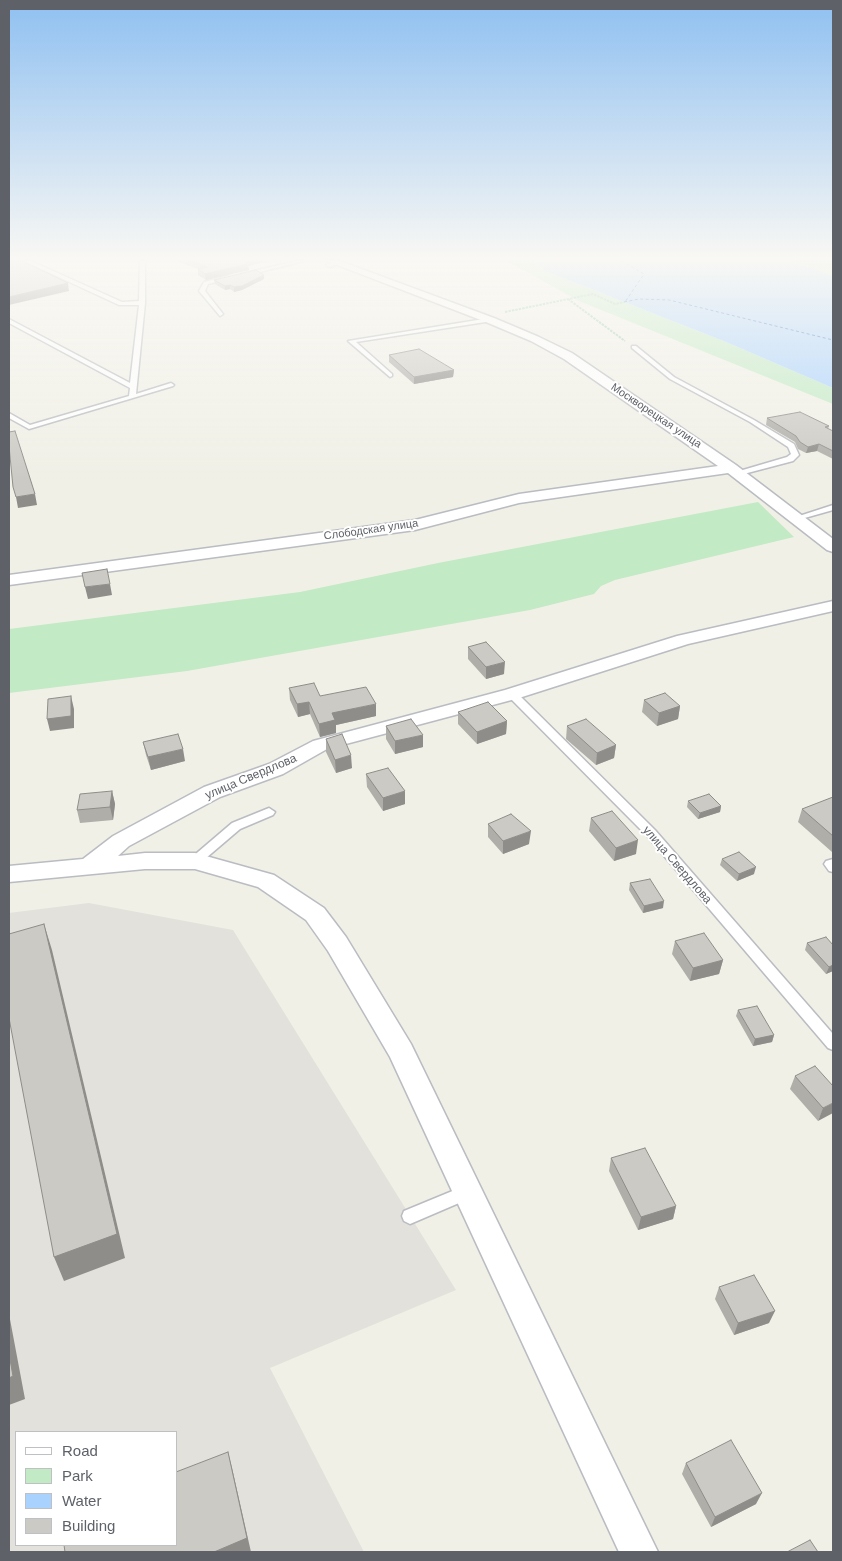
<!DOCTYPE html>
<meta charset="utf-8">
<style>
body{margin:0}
#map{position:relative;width:842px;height:1561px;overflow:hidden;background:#f1f0e7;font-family:Arial,sans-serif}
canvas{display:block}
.frame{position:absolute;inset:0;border:10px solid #5e6268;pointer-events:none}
.legend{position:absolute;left:15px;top:1431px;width:162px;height:115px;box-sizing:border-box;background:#fff;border:1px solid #bfc0c3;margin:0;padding:6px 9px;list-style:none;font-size:15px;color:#5e6268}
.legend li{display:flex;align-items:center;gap:10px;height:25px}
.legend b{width:25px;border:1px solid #bfc0c3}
</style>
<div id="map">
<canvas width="842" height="1561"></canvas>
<div class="frame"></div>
<ul class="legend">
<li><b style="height:6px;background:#fff"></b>Road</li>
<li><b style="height:14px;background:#c2eac5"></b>Park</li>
<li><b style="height:14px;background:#a9d2ff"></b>Water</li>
<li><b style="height:14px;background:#cccac4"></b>Building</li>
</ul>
</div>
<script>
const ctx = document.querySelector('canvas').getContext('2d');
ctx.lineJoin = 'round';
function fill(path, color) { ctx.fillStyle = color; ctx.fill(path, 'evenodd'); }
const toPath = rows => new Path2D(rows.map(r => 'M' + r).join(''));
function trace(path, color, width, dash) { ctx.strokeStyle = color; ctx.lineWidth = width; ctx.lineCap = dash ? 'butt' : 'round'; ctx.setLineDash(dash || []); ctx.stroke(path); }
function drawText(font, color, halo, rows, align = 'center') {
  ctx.font = font + ' Arial,sans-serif'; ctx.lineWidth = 4; ctx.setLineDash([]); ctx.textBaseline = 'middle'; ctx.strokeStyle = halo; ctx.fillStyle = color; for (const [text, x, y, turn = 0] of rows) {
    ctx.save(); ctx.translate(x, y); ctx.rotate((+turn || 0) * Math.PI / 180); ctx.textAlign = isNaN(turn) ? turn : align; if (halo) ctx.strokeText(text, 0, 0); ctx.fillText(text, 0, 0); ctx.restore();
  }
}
fill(toPath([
 [89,903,233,930,456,1290,270,1368,364,1552,9,1552,9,913],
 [16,1432,176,1432,176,1545,16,1545]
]), '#e2e1db');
fill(toPath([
 [507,261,531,261,548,272,726,342,833,388,833,404,579,301],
 [792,261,833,261,833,276],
 [758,502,794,537,615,580,601,586,594,594,530,610,187,671,9,693,9,629,300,592,438,563]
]), '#c2eac5');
fill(toPath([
 [531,261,792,261,833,276,833,388,726,342,548,272]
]), '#a9d2ff');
trace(toPath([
 [622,261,644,274,625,302],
 [624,302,639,299,669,300,833,340]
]), '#3f74c3', 1, [3, 2.5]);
const lane = toPath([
 [24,261,31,261,122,302,139,301,140,261,145,261,145,303,136,394,171,383,174,385,173,386,29,429,9,418,9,413,30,425,129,396,130,388,9,323,9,319,130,383,139,305,119,305,24,261],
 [296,261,304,261,244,276,241,274,296,261],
 [337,261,339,264,329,267,326,265,337,261],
 [228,276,230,279,208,284,205,291,223,314,220,316,199,291,204,282,228,276],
 [490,318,492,319,492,321,356,342,392,374,392,376,390,377,348,341,490,318],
 [632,346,636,346,674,377,754,420,794,444,799,455,793,461,736,476,736,472,787,457,791,454,788,447,750,422,670,379,632,348,632,346],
 [833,505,833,510,794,521,790,519,833,505],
 [512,691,516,692,655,830,833,1034,833,1050,828,1048,647,836,508,696,507,694,512,691],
 [269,808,275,812,273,815,240,829,199,864,191,864,189,861,191,858,232,823,269,808],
 [833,859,833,872,829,871,824,864,826,861,833,859],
 [467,1185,473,1187,475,1192,473,1197,410,1224,404,1221,402,1216,404,1211,467,1185]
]);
const street = toPath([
 [327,261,340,261,494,318,539,337,572,353,736,465,833,539,833,552,827,550,728,473,519,503,415,530,9,585,9,575,415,520,519,494,718,466,564,359,531,341,486,322,327,261],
 [833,601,833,611,688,644,519,698,327,749,283,774,220,797,129,846,118,856,145,853,195,853,274,875,324,908,346,937,411,1044,658,1552,619,1552,390,1057,328,951,306,920,258,887,195,869,145,869,9,882,9,866,83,859,113,836,204,787,269,764,313,741,505,690,677,636,833,601]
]);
trace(lane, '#b9bcc1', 3);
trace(street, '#b9bcc1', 3);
trace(toPath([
 [568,299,625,341],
 [505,312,593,294,615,304,624,302]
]), '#9accad', 2, [2.5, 1]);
fill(lane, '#fff');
fill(street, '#fff');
fill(toPath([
 [177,261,268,261,248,266,249,270,206,280,198,275,198,269],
 [264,279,242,290,234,292,230,289,225,290,215,284,214,280],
 [389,355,454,370,453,377,414,384,389,362],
 [767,418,829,426,828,429,833,431,833,459,817,451,806,453,798,449,795,442,766,425],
 [468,647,504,674,486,679,468,659],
 [289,688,320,696,376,716,336,725,336,733,320,737,310,714,298,717,290,700],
 [644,700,680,706,678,719,657,726,642,712],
 [458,712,507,721,506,734,477,744,458,724],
 [386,726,423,747,395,754,386,739],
 [567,726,616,745,614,758,596,765,566,739],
 [326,739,352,768,336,773,326,752],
 [143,742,185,761,151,770,146,755],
 [366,774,405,804,383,811,367,787],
 [112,791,115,804,113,820,80,823,77,810],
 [833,797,833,851,832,852,798,822,802,809],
 [688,801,721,806,720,812,698,819,687,807],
 [591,818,636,854,614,861,589,831],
 [488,824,529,844,503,854,488,837],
 [722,859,754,874,737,881,720,865],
 [630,883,663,908,643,913,629,890],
 [675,941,723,960,719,974,690,981,672,954],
 [807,943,833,945,833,971,826,974,805,950],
 [738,1010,774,1035,772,1042,753,1046,736,1016],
 [795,1076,833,1086,818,1121,790,1089],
 [611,1158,676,1206,673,1219,638,1230,609,1171],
 [719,1287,769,1323,734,1335,715,1299],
 [686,1463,756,1504,711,1527,682,1474]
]), '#afaea9');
fill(toPath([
 [244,261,268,261,248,266,249,270,206,280,205,274],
 [264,275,264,279,242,290,234,292,234,287],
 [68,283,69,291,9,305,9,297],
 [230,285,230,289,225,290,225,286],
 [454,370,453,377,414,384,414,377],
 [819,444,817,451,806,453,808,447],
 [35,494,37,505,18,508,16,497],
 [110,584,112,595,88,599,85,587],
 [505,662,504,674,486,679,486,667],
 [71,696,74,709,74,728,50,731,47,719],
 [309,702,310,714,298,717,297,704],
 [376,704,376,716,336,725,336,733,320,737,319,724,332,713],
 [680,706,678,719,657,726,659,713],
 [507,721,506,734,477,744,477,732],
 [423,735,423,747,395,754,395,741],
 [616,745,614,758,596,765,597,753],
 [183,749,185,761,151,770,148,757],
 [351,755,352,768,336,773,335,760],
 [112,791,115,804,113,820,110,807],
 [405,791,405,804,383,811,383,798],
 [721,806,720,812,698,819,700,813],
 [531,831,529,844,503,854,503,841],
 [638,840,636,854,614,861,616,848],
 [756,867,754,874,737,881,739,874],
 [664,901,663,908,643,913,644,906],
 [44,924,52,950,125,1258,64,1281,54,1257],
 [723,960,719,974,690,981,693,968],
 [833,965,833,971,826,974,829,967],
 [774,1035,772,1042,753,1046,755,1039],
 [833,1103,833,1113,818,1121,823,1108],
 [676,1206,673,1219,638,1230,641,1217],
 [775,1311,769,1323,734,1335,738,1323],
 [9,1314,25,1399,9,1405],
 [228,1452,232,1468,251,1552,214,1552],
 [762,1493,756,1504,711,1527,715,1517]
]), '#8f8d89');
const building = toPath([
 [9,261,22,261,68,283,9,297,9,261],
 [191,261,246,261,244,261,248,264,205,274,198,269,207,267,191,261],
 [256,270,264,275,242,286,234,287,230,285,225,286,214,280,256,270],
 [419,349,454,370,414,377,389,355,419,349],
 [800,412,829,426,825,427,833,431,833,451,819,444,808,447,800,442,796,436,767,418,800,412],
 [15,431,35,494,16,497,13,487,9,446,9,432,15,431],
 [107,569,110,584,85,587,82,573,107,569],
 [486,642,505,662,486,667,468,647,486,642],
 [314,683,320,696,366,687,376,704,332,713,335,720,319,724,309,702,297,704,289,688,314,683],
 [665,693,680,706,659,713,644,700,665,693],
 [71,696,71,716,47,719,48,699,71,696],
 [488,702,507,721,477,732,458,712,488,702],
 [411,719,423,735,395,741,386,726,411,719],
 [586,719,616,745,597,753,567,726,586,719],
 [178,734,183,749,148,757,143,742,178,734],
 [342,734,351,755,335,760,326,739,342,734],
 [388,768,405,791,383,798,366,774,388,768],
 [112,791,110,807,77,810,80,794,112,791],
 [709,794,721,806,700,813,688,801,709,794],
 [833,797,833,836,802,809,833,797],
 [612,811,638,840,616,848,591,818,612,811],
 [511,814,531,831,503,841,488,824,511,814],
 [739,852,756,867,739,874,722,859,739,852],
 [650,879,664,901,644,906,630,883,650,879],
 [44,924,117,1234,54,1257,9,1018,9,934,44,924],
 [704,933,723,960,693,968,675,941,704,933],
 [826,937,833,945,833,965,829,967,807,943,826,937],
 [757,1006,774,1035,755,1039,738,1010,757,1006],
 [815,1066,833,1086,833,1103,823,1108,795,1076,815,1066],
 [645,1148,676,1206,641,1217,611,1158,645,1148],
 [754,1275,775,1311,738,1323,719,1287,754,1275],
 [9,1354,13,1376,9,1378,9,1354],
 [731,1440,762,1493,715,1517,686,1463,731,1440],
 [228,1452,247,1538,214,1552,65,1552,64,1545,176,1545,176,1472,228,1452],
 [810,1540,818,1552,787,1552,810,1540]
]);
fill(building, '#cccac4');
trace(building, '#8f8d89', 1);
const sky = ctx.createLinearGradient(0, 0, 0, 479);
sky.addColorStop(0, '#8fc0f1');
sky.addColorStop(0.54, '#f9f8f4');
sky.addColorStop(1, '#f9f8f400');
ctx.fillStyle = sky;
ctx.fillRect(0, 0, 842, 479);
drawText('11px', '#5e6268', '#fff', [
 ["Москворецкая улица",656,416,34],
 ["Слободская улица",371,530,-8]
]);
drawText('12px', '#5e6268', '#fff', [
 ["улица Свердлова",251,777,-23],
 ["улица Свердлова",677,865,49]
]);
</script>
